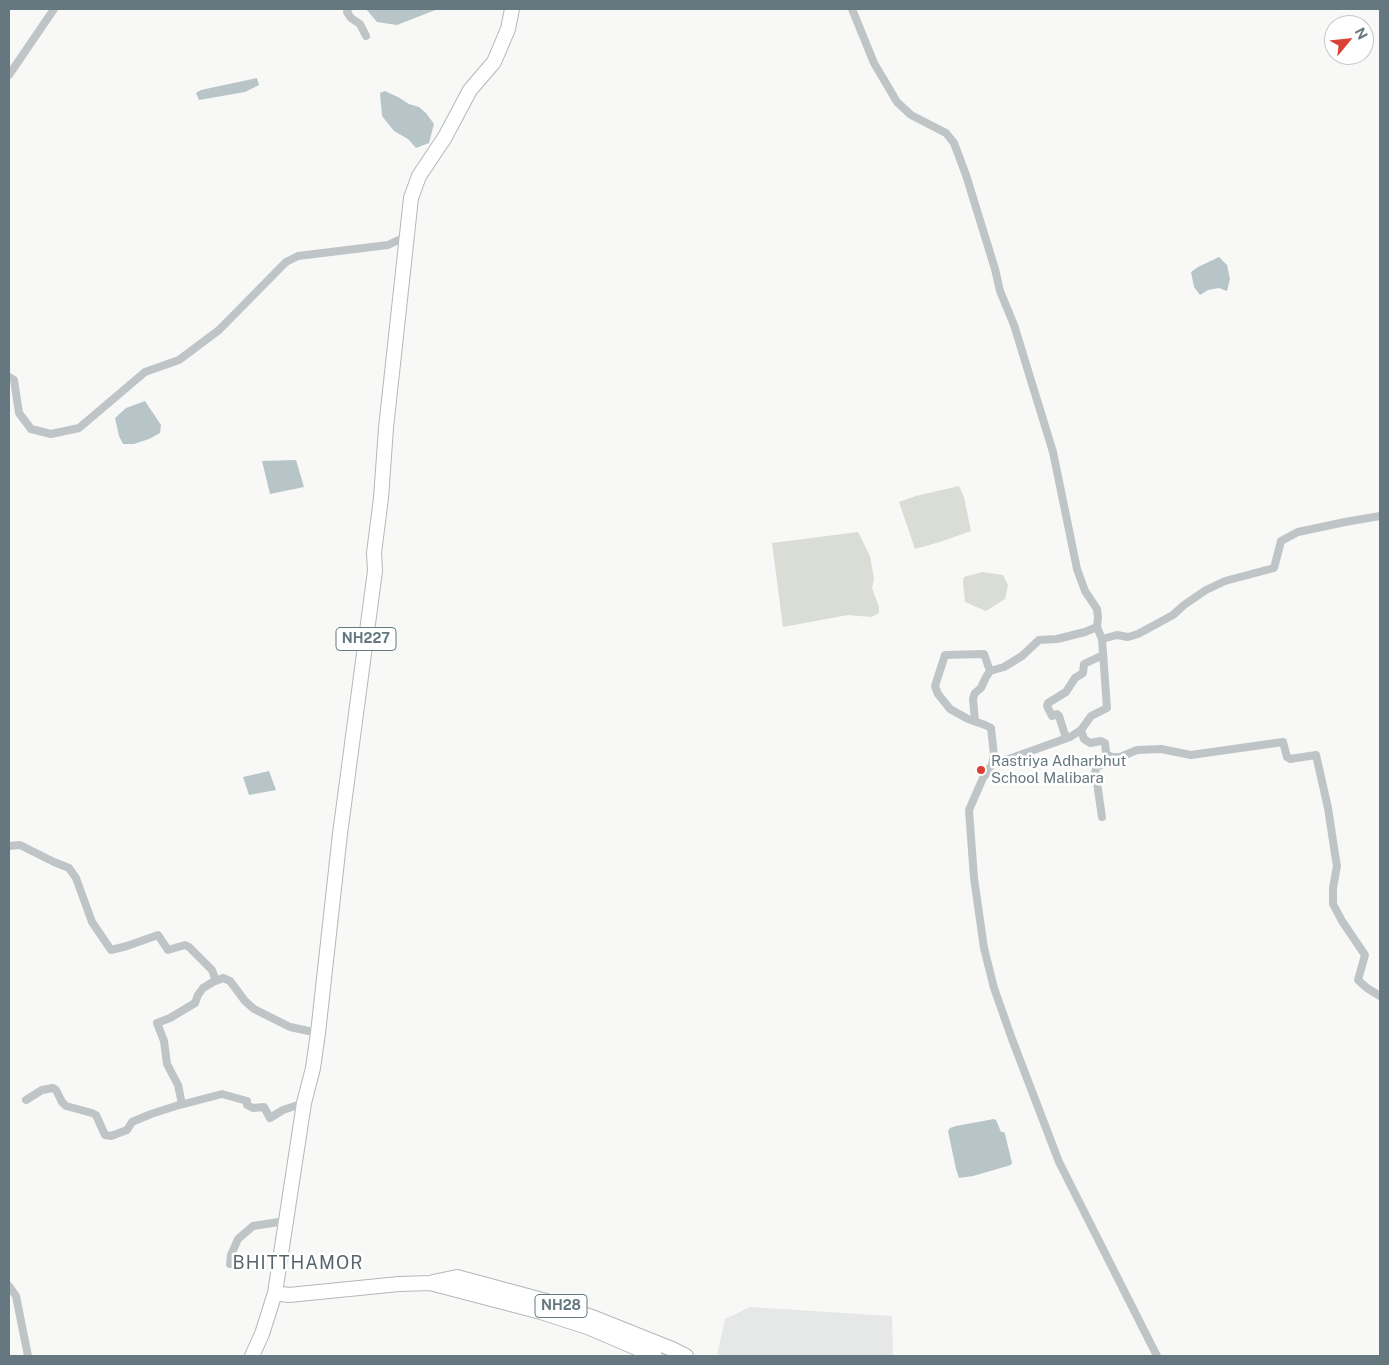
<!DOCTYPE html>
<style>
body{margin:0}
#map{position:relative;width:1389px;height:1365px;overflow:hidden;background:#f8f8f6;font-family:"Public Sans",sans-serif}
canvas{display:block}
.frame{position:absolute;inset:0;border:10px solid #65787f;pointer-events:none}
.north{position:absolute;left:1324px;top:15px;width:50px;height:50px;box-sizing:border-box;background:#fff;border:1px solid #c1c9cc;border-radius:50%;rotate:62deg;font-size:14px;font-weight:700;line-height:20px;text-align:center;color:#65787f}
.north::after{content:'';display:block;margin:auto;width:18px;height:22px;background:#da4134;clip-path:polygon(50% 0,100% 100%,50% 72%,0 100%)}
</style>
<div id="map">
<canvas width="1389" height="1365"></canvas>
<div class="frame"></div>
<div class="north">N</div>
</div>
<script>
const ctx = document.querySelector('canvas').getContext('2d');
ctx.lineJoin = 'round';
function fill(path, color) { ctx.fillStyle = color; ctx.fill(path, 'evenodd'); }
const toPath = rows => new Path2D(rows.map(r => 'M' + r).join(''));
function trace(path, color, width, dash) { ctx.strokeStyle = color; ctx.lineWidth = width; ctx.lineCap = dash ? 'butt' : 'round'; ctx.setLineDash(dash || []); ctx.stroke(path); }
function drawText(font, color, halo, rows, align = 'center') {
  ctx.font = font + ' "Public Sans",sans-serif'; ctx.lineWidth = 5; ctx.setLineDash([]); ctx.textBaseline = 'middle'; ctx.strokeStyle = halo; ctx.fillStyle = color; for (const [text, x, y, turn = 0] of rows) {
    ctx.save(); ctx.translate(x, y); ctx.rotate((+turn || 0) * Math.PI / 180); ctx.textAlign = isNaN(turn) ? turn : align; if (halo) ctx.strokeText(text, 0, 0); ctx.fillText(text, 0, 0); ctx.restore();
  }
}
fill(toPath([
 [750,1307,892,1316,893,1356,717,1356,725,1319]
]), '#e6e8e7');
fill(toPath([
 [959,486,964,497,971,531,940,542,915,549,899,502,916,496],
 [858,532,870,556,874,579,872,588,879,607,879,613,871,617,848,615,783,627,772,543],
 [982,572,1003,575,1008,585,1005,599,986,611,965,602,963,582,964,577]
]), '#d9ddd5');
fill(toPath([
 [366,9,438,9,397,25,377,22],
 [257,78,259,85,245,92,199,100,196,93,201,90],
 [385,91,398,97,409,104,419,107,426,113,434,124,429,143,416,148,408,139,394,131,382,116,380,93],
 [1219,257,1227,265,1230,279,1227,291,1219,288,1208,290,1200,295,1194,287,1191,272,1198,267],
 [145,401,161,425,160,433,149,439,134,444,123,444,119,436,115,418,126,408],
 [296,460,304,487,270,494,262,461],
 [269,771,276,790,249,795,243,777],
 [994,1119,996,1120,1001,1132,1004,1132,1005,1134,1012,1163,1011,1165,973,1176,959,1178,956,1169,948,1131,950,1128,956,1126]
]), '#b8c5c8');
const highway = toPath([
 [433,1282,457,1277,546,1301,592,1317,672,1349,686,1356],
 [275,1293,289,1295,399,1284,430,1283,541,1312,590,1328,655,1356],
 [252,1356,262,1334,275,1293,304,1103,313,1068,318,1033,340,834,375,571,374,553,381,498,386,428,411,198,419,176,445,137,470,90,494,62,508,29,512,9]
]);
trace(highway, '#b3b8ba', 16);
trace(toPath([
 [348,9,347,12,351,18,360,24,366,36],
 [852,9,874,63,897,102,911,115,946,133,954,143,966,175,995,269,1000,291,1014,325,1053,452,1077,569,1085,591,1097,609,1098,617,1097,627,1102,639,1107,708,1091,716,1081,730,1070,737,992,765,983,778,969,810,974,878,984,948,994,988,1012,1039,1059,1162,1157,1356],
 [9,75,54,9],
 [9,377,14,380,19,413,31,429,51,434,79,428,145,372,179,360,219,330,286,262,298,256,388,245,407,236],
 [1102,639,1117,635,1128,637,1138,634,1173,615,1184,605,1206,590,1225,581,1274,568,1281,541,1298,532,1345,522,1380,516],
 [975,721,973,699,975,693,981,688,986,677,990,671],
 [1081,730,1084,739,1090,743,1101,741,1105,743,1106,753,1108,755,1112,757,1118,757],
 [1066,738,1059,716,1057,714,1052,716,1047,706,1048,703,1066,692,1075,678,1083,673,1084,664,1103,655],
 [992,765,994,755,991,728,985,725,968,719,950,709,938,694,935,686,945,655,984,654,990,671,1004,667,1022,656,1039,640,1057,639,1085,632,1097,627],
 [1102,817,1097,783,1095,776,1096,767,1137,750,1161,749,1191,755,1283,742,1287,757,1290,759,1316,755,1328,808,1335,854,1337,866,1333,888,1333,904,1342,921,1365,955,1358,980,1367,988,1380,996],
 [9,846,20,845,54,862,69,868,76,878,92,922,111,950,127,946,158,935,168,950,185,945,189,947,212,970,216,981],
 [26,1100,42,1090,53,1088,56,1090,62,1102,66,1106,92,1113,96,1115,105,1135,111,1136,127,1130,132,1122,151,1114,182,1104,178,1085,167,1064,164,1041,157,1023,170,1018,195,1003,198,995,203,988,213,982,223,978,230,981,245,1001,254,1009,290,1027,318,1033],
 [180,1105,222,1094,247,1101,247,1105,253,1108,264,1107,270,1118,283,1110,304,1103],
 [230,1264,231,1255,238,1239,253,1226,279,1222,286,1223],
 [9,1286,16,1296,28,1356]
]), '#bfc5c7', 8);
trace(highway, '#fff', 14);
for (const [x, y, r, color] of [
 [981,770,5,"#da4134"]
]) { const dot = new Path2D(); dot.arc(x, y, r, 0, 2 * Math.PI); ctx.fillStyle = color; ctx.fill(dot); trace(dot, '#fff', 2); }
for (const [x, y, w] of [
 [366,639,60],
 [561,1306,52]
]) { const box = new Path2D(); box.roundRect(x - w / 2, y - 11.5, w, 23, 4); ctx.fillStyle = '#fff'; ctx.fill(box); trace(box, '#65787f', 1); }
drawText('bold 14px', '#65787f', null, [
 ["NH227",366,639],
 ["NH28",561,1306]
]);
drawText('15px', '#65787f', '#fff', [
 ["Rastriya Adharbhut",991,761],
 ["School Malibara",991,778]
], 'left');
ctx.letterSpacing = '1px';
drawText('18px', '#57656b', '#fff', [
 ["BHITTHAMOR",298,1263]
]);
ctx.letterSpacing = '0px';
</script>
